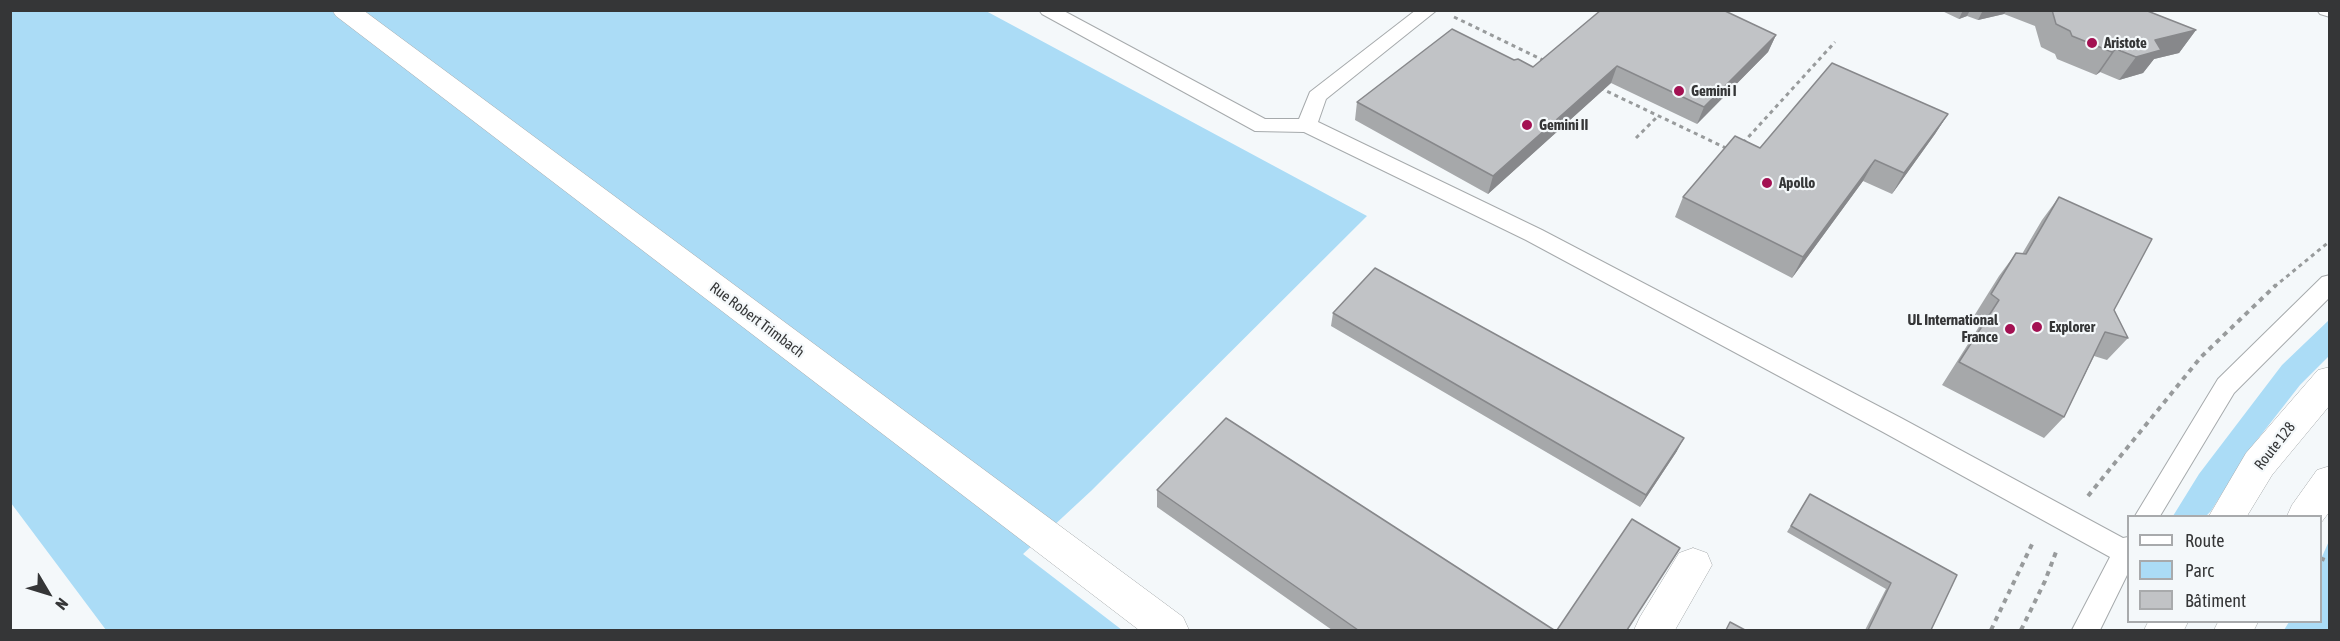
<!DOCTYPE html>
<meta charset="utf-8">
<style>
body{margin:0}
#map{position:relative;width:2340px;height:641px;overflow:hidden;background:#f4f8fa;font-family:"Asap Condensed",sans-serif}
canvas{display:block}
.frame{position:absolute;inset:0;border:12px solid #353637;pointer-events:none}
.legend{position:absolute;left:2127px;top:515px;width:195px;height:108px;box-sizing:border-box;background:#f4f8fa;border:2px solid #a8aaac;margin:0;padding:8px 10px;list-style:none;font-size:18px;color:#353637}
.legend li{display:flex;align-items:center;gap:12px;height:30px}
.legend b{width:30px;border:2px solid #a8aaac}
.north{position:absolute;left:18px;top:563px;width:60px;height:60px;-webkit-text-stroke:4px #f4f8fa;paint-order:stroke;rotate:128deg;font-size:16px;font-weight:700;line-height:24px;text-align:center;color:#353637}
.north::after{content:'';display:block;margin:auto;width:21px;height:27px;background:#353637;clip-path:polygon(50% 0,100% 100%,50% 72%,0 100%)}
</style>
<div id="map">
<canvas width="2340" height="641"></canvas>
<div class="frame"></div>
<ul class="legend">
<li><b style="height:8px;background:#fff"></b>Route</li>
<li><b style="height:16px;background:#abdcf6"></b>Parc</li>
<li><b style="height:16px;background:#c1c3c6"></b>Bâtiment</li>
</ul>
<div class="north">N</div>
</div>
<script>
const ctx = document.querySelector('canvas').getContext('2d');
ctx.lineJoin = 'round';
function fill(path, color) { ctx.fillStyle = color; ctx.fill(path, 'evenodd'); }
const toPath = rows => new Path2D(rows.map(r => 'M' + r).join(''));
function trace(path, color, width, dash) { ctx.strokeStyle = color; ctx.lineWidth = width; ctx.lineCap = dash ? 'butt' : 'round'; ctx.setLineDash(dash || []); ctx.stroke(path); }
function drawText(font, color, halo, rows, align = 'center') {
  ctx.font = font + ' "Asap Condensed",sans-serif'; ctx.lineWidth = 4.5; ctx.setLineDash([]); ctx.textBaseline = 'middle'; ctx.strokeStyle = halo; ctx.fillStyle = color; for (const [text, x, y, turn = 0] of rows) {
    ctx.save(); ctx.translate(x, y); ctx.rotate((+turn || 0) * Math.PI / 180); ctx.textAlign = isNaN(turn) ? turn : align; if (halo) ctx.strokeText(text, 0, 0); ctx.fillText(text, 0, 0); ctx.restore();
  }
}
fill(toPath([
 [11,11,986,11,1367,216,1091,491,1023,554,1122,630,106,630,11,503],
 [2329,320,2329,356,2300,385,2250,449,2211,511,2206,516,2173,516,2199,474,2282,365],
 [2329,541,2329,630,2284,630,2289,622,2320,622,2321,559]
]), '#abdcf6');
const service = toPath([
 [1039,10,1062,10,1265,119,1299,119,1310,92,1416,10,1437,10,1326,99,1318,122,1542,230,1901,418,2123,538,2128,537,2128,573,2100,630,2072,630,2110,557,1883,432,1526,240,1304,132,1255,131,1042,14,1039,10],
 [2317,10,2330,10,2330,17,2320,14,2317,10],
 [2330,275,2330,297,2234,393,2160,516,2135,516,2218,379,2322,277,2330,275]
]);
const minor = toPath([
 [332,10,363,10,1183,617,1189,630,1139,630,336,16,332,10],
 [1693,548,1707,553,1712,565,1675,630,1634,630,1640,617,1679,553,1693,548]
]);
const secondary = toPath([
 [2330,367,2330,405,2272,475,2247,516,2209,516,2246,453,2318,370,2330,367],
 [2330,466,2330,511,2320,524,2320,516,2287,516,2292,505,2317,470,2330,466],
 [2148,622,2188,622,2184,630,2144,630,2148,622],
 [2218,622,2258,622,2254,630,2214,630,2218,622]
]);
trace(service, '#a6aaac', 2);
trace(minor, '#a6aaac', 1);
trace(secondary, '#a6aaac', 1);
trace(toPath([
 [1454,17,1545,61],
 [1600,88,1728,149],
 [1636,138,1658,116],
 [1743,143,1835,42],
 [2274,287,2330,241]
]), '#989b9c', 3, [4, 4]);
trace(toPath([
 [2088,496,2201,357,2276,285],
 [2320,558,2330,562],
 [1991,630,2034,540],
 [2021,630,2045,581,2056,552]
]), '#989b9c', 4, [5, 5]);
fill(service, '#fff');
fill(minor, '#fff');
fill(secondary, '#fff');
fill(toPath([
 [1940,10,2145,10,2196,30,2179,53,2154,59,2143,73,2119,80,2100,72,2096,75,2057,59,2055,54,2041,47,2035,26,2004,14,1978,20,1967,16,1959,19],
 [1776,35,1768,52,1697,124,1611,83,1488,194,1355,120,1357,102,1533,67],
 [1948,114,1935,134,1892,194,1863,181,1792,278,1675,217,1683,197,1760,148],
 [2059,197,2128,338,2107,360,2094,356,2064,417,2044,438,1942,385,1982,322,1974,316,1999,276,2016,253,2022,254,2042,220],
 [1333,313,1677,451,1640,507,1331,326],
 [1157,490,1554,630,1332,630,1157,507],
 [1810,494,1957,575,1931,630,1865,630,1886,589,1787,532]
]), '#a6a8aa');
fill(toPath([
 [1963,10,1970,10,1967,16,1959,19],
 [1983,10,2007,10,2004,14,1978,20],
 [2196,30,2179,53,2154,59,2143,73,2119,80,2136,57,2155,40],
 [1776,35,1768,52,1697,124,1704,107],
 [2116,49,2100,72,2096,75,2112,52],
 [1617,66,1611,83,1488,194,1493,176],
 [1948,114,1935,134,1892,194,1904,173],
 [1875,160,1863,181,1792,278,1803,257],
 [1684,438,1677,451,1640,507,1646,495]
]), '#87888b');
const building = toPath([
 [1601,10,1723,10,1776,35,1704,107,1617,66,1493,176,1357,102,1452,29,1514,60,1518,59,1533,67,1601,10],
 [2052,10,2145,10,2196,30,2155,40,2161,50,2136,57,2116,49,2112,52,2072,36,2070,31,2056,24,2052,10],
 [1832,63,1948,114,1904,173,1875,160,1803,257,1683,197,1735,136,1760,148,1832,63],
 [2059,197,2152,239,2114,310,2128,338,2105,332,2064,417,1959,362,1999,300,1991,294,2016,253,2026,254,2059,197],
 [1375,268,1684,438,1646,495,1333,313,1375,268],
 [1226,418,1554,630,1358,630,1157,490,1226,418],
 [1810,494,1957,575,1931,630,1868,630,1891,583,1791,526,1810,494],
 [1632,519,1680,548,1627,630,1557,630,1632,519],
 [1730,622,1745,630,1726,630,1730,622]
]);
fill(building, '#c1c3c6');
trace(building, '#87888b', 1.5);
for (const [x, y, r, color] of [
 [2092,43,6,"#a31152"],
 [1679,91,6,"#a31152"],
 [1527,125,6,"#a31152"],
 [1767,183,6,"#a31152"],
 [2037,327,6,"#a31152"],
 [2010,329,6,"#a31152"]
]) { const dot = new Path2D(); dot.arc(x, y, r, 0, 2 * Math.PI); ctx.fillStyle = color; ctx.fill(dot); trace(dot, '#f4f8fa', 2); }
drawText('bold 15px', '#353637', '#f4f8fa', [
 ["Aristote",2104,43],
 ["Gemini I",1691,91],
 ["Gemini II",1539,125],
 ["Apollo",1779,183],
 ["UL International",1998,320,"right"],
 ["France",1998,337,"right"],
 ["Explorer",2049,327]
], 'left');
drawText('15px', '#353637', '#f4f8fa', [
 ["Rue Robert Trimbach",757,320,37],
 ["Route 128",2275,446,-52]
]);
</script>
